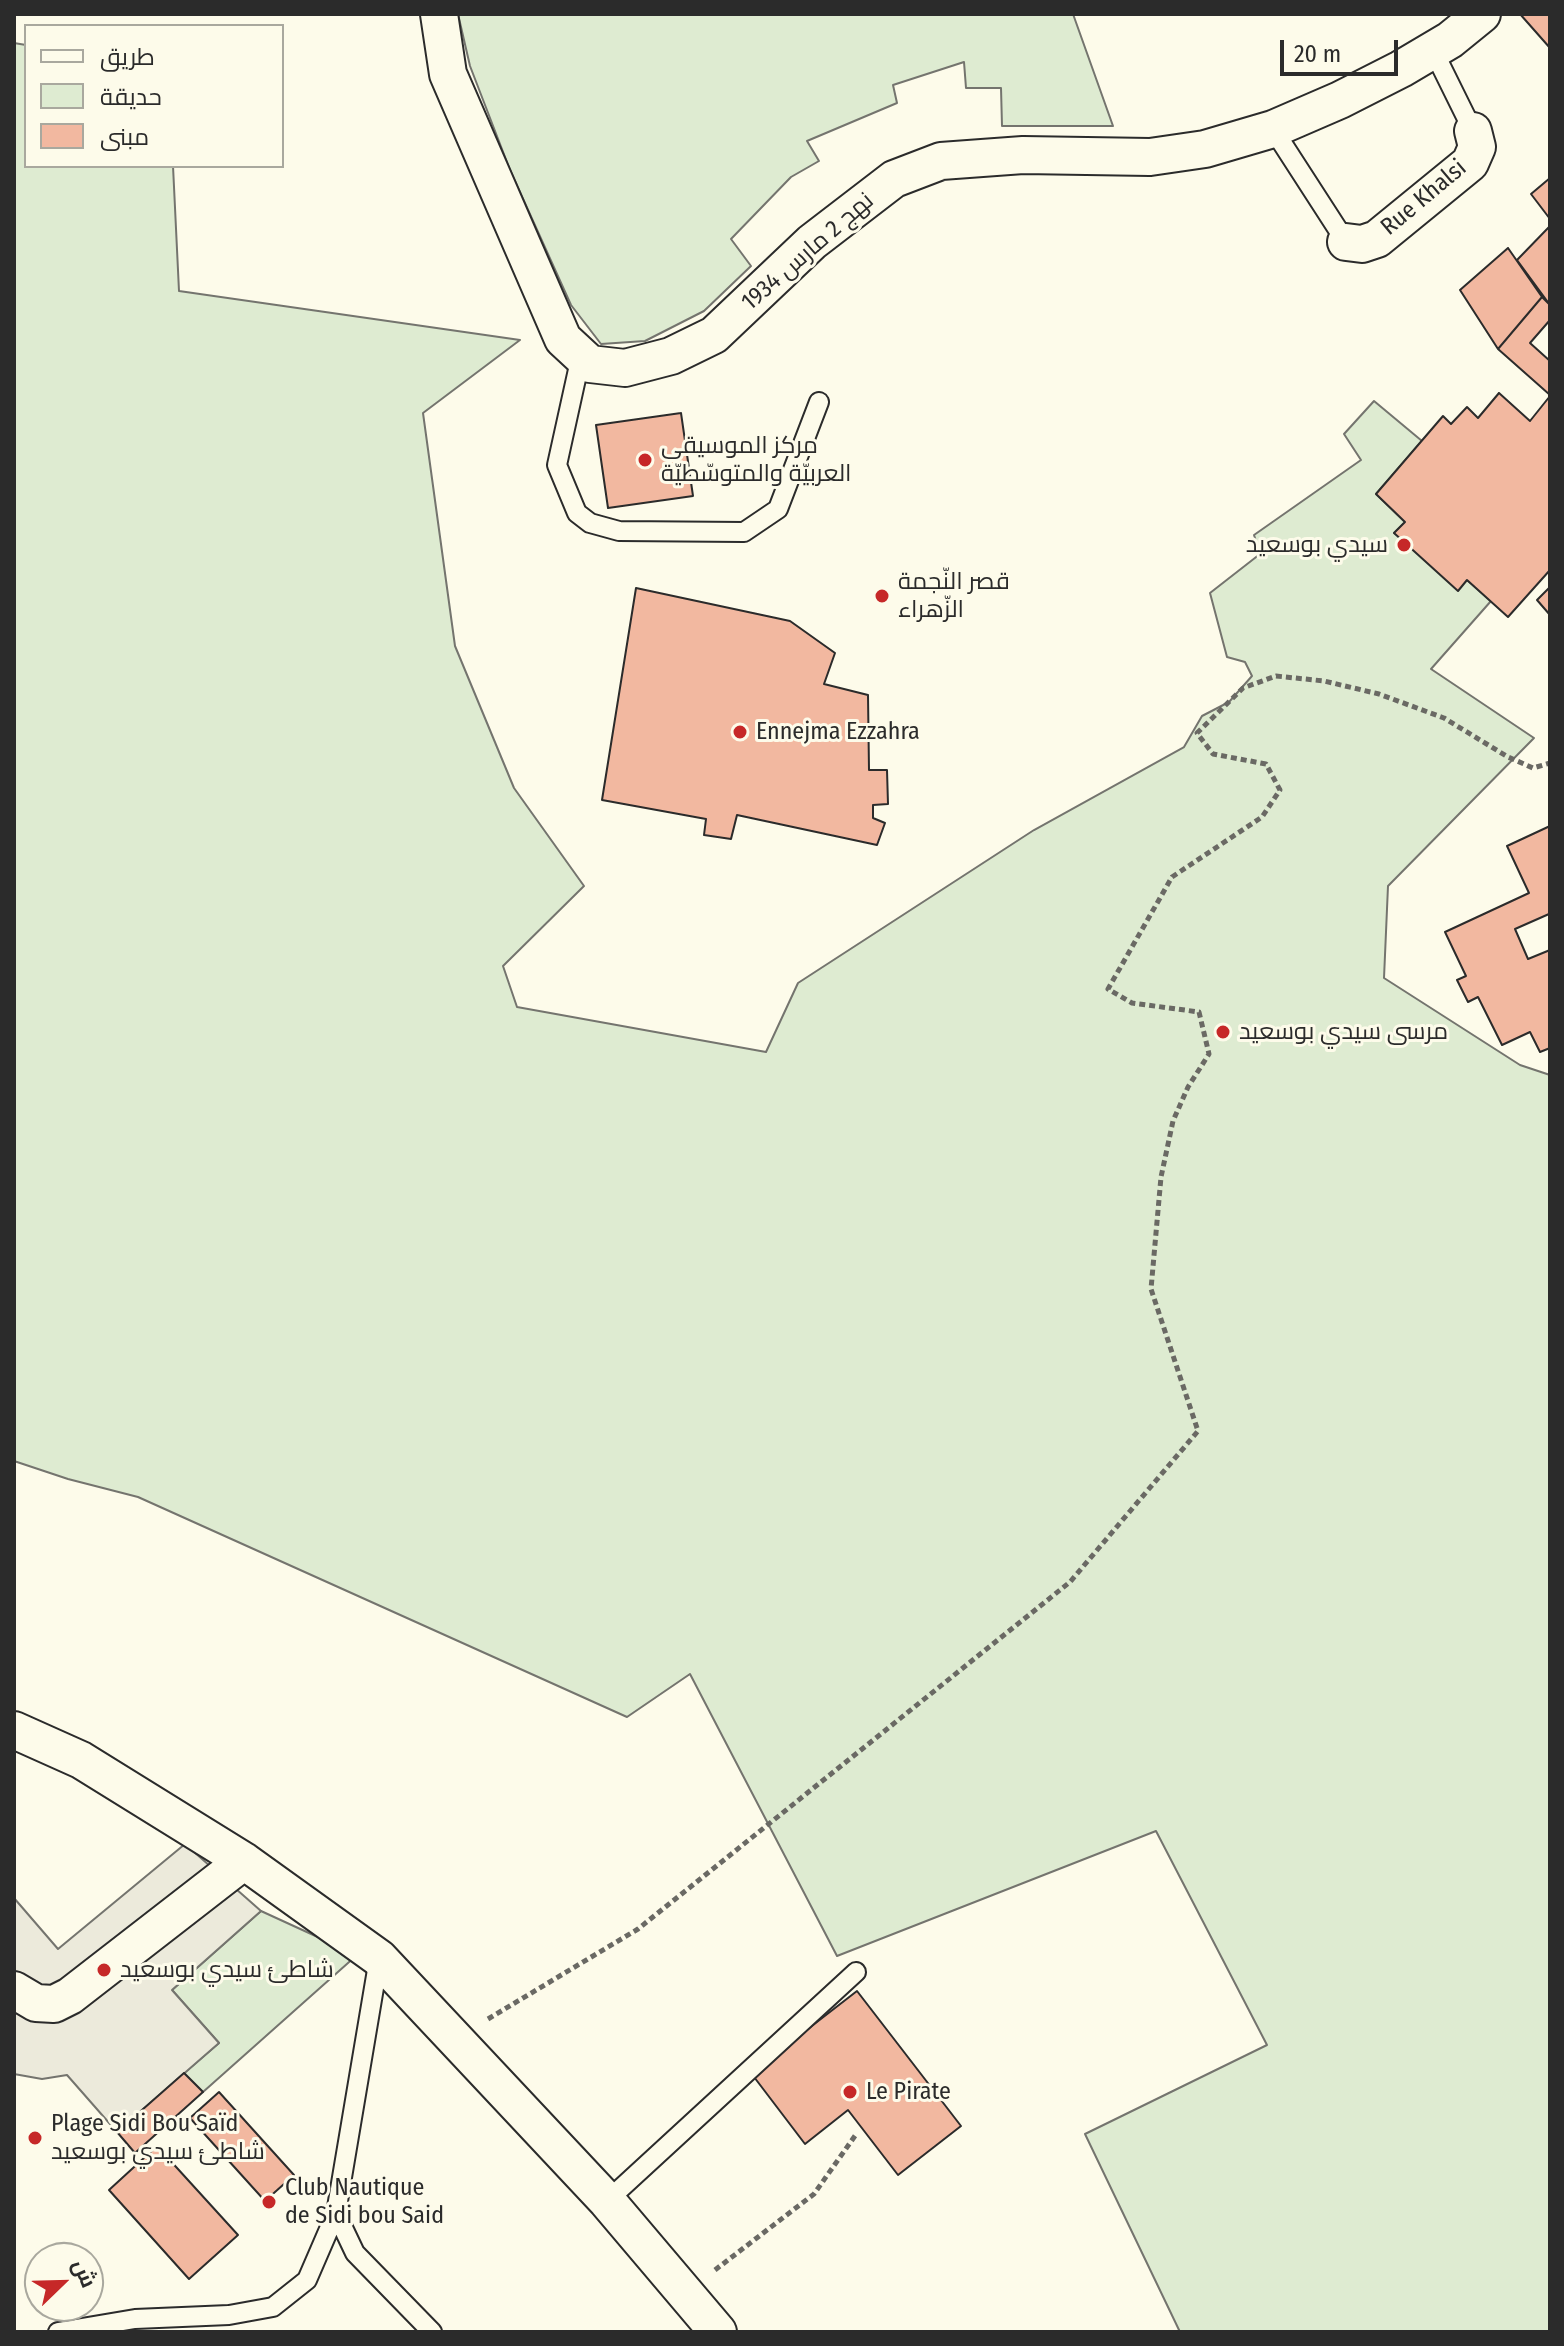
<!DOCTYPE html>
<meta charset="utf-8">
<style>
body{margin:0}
#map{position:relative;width:1564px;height:2346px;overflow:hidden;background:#fdfbea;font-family:"Fira Sans Condensed",Cairo,sans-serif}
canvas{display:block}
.frame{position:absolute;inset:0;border:16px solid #2b2b2b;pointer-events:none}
.legend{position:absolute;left:24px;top:24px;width:260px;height:144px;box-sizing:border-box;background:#fdfbea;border:2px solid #a9a89e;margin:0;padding:10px 14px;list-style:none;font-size:24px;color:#2b2b2b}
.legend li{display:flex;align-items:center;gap:16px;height:40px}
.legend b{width:40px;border:2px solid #a9a89e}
.north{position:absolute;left:24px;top:2242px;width:80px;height:80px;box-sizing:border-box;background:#fdfbea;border:2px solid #a9a89e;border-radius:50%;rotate:67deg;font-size:22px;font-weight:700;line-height:32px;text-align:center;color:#2b2b2b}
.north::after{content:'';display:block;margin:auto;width:28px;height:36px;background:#c62828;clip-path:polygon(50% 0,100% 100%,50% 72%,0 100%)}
.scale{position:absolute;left:1280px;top:40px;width:118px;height:36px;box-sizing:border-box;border:4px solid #2b2b2b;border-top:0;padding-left:10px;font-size:24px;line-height:28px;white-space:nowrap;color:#2b2b2b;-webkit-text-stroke:6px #fdfbea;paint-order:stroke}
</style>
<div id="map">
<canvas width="1564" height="2346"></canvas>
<div class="frame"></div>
<ul class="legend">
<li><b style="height:10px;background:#fdfbea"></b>طريق</li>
<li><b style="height:22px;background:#deebd1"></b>حديقة</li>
<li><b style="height:22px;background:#f2b8a0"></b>مبنى</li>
</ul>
<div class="north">ش</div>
<div class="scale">20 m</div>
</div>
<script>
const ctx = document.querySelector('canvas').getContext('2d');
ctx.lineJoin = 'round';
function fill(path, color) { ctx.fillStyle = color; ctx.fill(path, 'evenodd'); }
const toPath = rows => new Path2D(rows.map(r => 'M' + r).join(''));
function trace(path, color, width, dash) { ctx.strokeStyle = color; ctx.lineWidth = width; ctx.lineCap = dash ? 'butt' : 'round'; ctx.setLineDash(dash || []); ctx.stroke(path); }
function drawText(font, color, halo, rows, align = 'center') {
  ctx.font = font + ' "Fira Sans Condensed",Cairo,sans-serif'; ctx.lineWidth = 6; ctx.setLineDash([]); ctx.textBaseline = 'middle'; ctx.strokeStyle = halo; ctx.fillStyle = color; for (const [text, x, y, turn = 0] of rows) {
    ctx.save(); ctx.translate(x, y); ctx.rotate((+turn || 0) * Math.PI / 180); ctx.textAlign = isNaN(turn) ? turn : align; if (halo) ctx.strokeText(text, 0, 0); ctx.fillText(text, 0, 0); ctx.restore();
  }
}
const green = toPath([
 [458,14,1073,14,1113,126,1002,126,1001,88,966,88,964,62,893,85,897,103,807,141,819,161,791,177,731,239,751,266,704,311,645,341,601,344,571,305,510,170,470,66,458,14],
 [14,43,26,45,26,166,173,166,179,291,520,340,423,413,455,646,514,788,584,886,503,966,517,1007,766,1052,798,983,1034,830,1184,747,1202,716,1229,702,1252,676,1245,662,1227,657,1210,593,1260,554,1254,535,1361,460,1344,434,1374,401,1422,441,1376,494,1405,522,1394,533,1467,580,1491,601,1431,669,1534,738,1388,886,1384,978,1520,1065,1550,1075,1550,2332,1180,2332,1085,2134,1267,2045,1156,1831,837,1956,690,1674,627,1717,138,1497,68,1479,14,1461,14,43],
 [261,1911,357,1955,203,2092,184,2073,219,2043,172,1990,261,1911]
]);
fill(green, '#deebd1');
trace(green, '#74746e', 2);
const parking = toPath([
 [185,1844,261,1911,172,1990,219,2043,117,2132,67,2075,42,2079,14,2074,14,1898,58,1949,185,1844]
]);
fill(parking, '#eceadb');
trace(parking, '#74746e', 2);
const building = toPath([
 [1520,14,1550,14,1550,48,1520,14],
 [1550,178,1550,219,1531,194,1550,178],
 [1550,226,1550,305,1517,260,1550,226],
 [1508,248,1542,297,1498,349,1460,290,1508,248],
 [1542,297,1550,305,1550,320,1530,343,1550,361,1550,395,1498,349,1542,297],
 [1499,393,1530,421,1550,396,1550,570,1508,617,1467,580,1458,591,1394,533,1405,522,1376,494,1443,416,1451,424,1467,407,1478,418,1499,393],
 [681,413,693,496,608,508,596,425,681,413],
 [1550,587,1550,615,1537,600,1550,587],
 [636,588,790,621,835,653,824,684,868,695,869,770,887,770,888,804,873,805,873,818,885,823,877,845,737,815,731,839,704,835,706,819,602,800,636,588],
 [1550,826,1550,916,1549,914,1515,929,1528,959,1550,950,1550,1048,1540,1052,1530,1032,1502,1045,1478,997,1468,1002,1457,980,1466,976,1445,932,1529,893,1507,846,1550,826],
 [857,1991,961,2126,898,2175,848,2110,805,2144,751,2073,857,1991],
 [184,2073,203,2092,135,2153,117,2132,184,2073],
 [219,2092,294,2175,265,2201,190,2118,219,2092],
 [157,2146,238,2235,189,2279,109,2190,157,2146]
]);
fill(building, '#f2b8a0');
trace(building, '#2b2b2b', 2);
const lane = toPath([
 [1433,50,1473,131],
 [1273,129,1346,242],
 [581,356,557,465,577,513,590,523,619,531,744,532,778,509,819,402],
 [607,2201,856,1972],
 [336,2213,355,2253,432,2332],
 [58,2332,135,2319,229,2315,273,2307,307,2280,336,2213,379,1958]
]);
const street = toPath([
 [439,14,448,74,563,339,590,364,625,368,671,356,714,335,812,242,894,179,941,161,1023,155,1150,157,1205,149,1273,129,1340,100,1401,69,1450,40,1482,14],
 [1346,242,1362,244,1377,239,1470,163,1477,147,1473,131],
 [14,1730,81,1760,244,1861,379,1958,607,2201,718,2332],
 [14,1990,36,2003,54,2004,70,1996,244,1861]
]);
trace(lane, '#2b2b2b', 22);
trace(street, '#2b2b2b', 40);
trace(toPath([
 [488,2019,638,1929,1070,1582,1198,1431,1151,1289,1161,1177,1173,1121,1188,1087,1209,1054,1199,1012,1132,1003,1108,989,1172,877,1262,817,1280,790,1266,764,1213,754,1197,733,1243,688,1276,676,1324,681,1379,694,1444,718,1508,757,1533,768,1550,763],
 [715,2270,814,2194,857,2133]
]), '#6a6964', 5, [6, 4]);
trace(lane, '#fdfbea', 18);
trace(street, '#fdfbea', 36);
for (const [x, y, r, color] of [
 [645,460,8,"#c62828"],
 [1404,545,8,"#c62828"],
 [882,596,8,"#c62828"],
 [740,732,8,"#c62828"],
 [1223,1032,8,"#c62828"],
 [104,1970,8,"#c62828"],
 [850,2092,8,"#c62828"],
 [35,2138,8,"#c62828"],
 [269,2202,8,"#c62828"]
]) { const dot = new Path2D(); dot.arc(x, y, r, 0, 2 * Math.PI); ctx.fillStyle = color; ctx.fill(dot); trace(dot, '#fdfbea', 3); }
drawText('24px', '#2b2b2b', '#fdfbea', [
 ["Rue Khalsi",1424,198,-40],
 ["نهج 2 مارس 1934",808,252,-41]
]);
drawText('24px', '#2b2b2b', '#fdfbea', [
 ["مركز الموسيقى",661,446],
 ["العربيّة والمتوسّطيّة",661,474],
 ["سيدي بوسعيد",1388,545,"right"],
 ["قصر النّجمة",898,582],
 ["الزّهراء",898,610],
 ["Ennejma Ezzahra",756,732],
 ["مرسى سيدي بوسعيد",1239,1032],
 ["شاطئ سيدي بوسعيد",120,1970],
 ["Le Pirate",866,2092],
 ["Plage Sidi Bou Saïd",51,2124],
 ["شاطئ سيدي بوسعيد",51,2152],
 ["Club Nautique",285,2188],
 ["de Sidi bou Said",285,2216]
], 'left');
</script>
